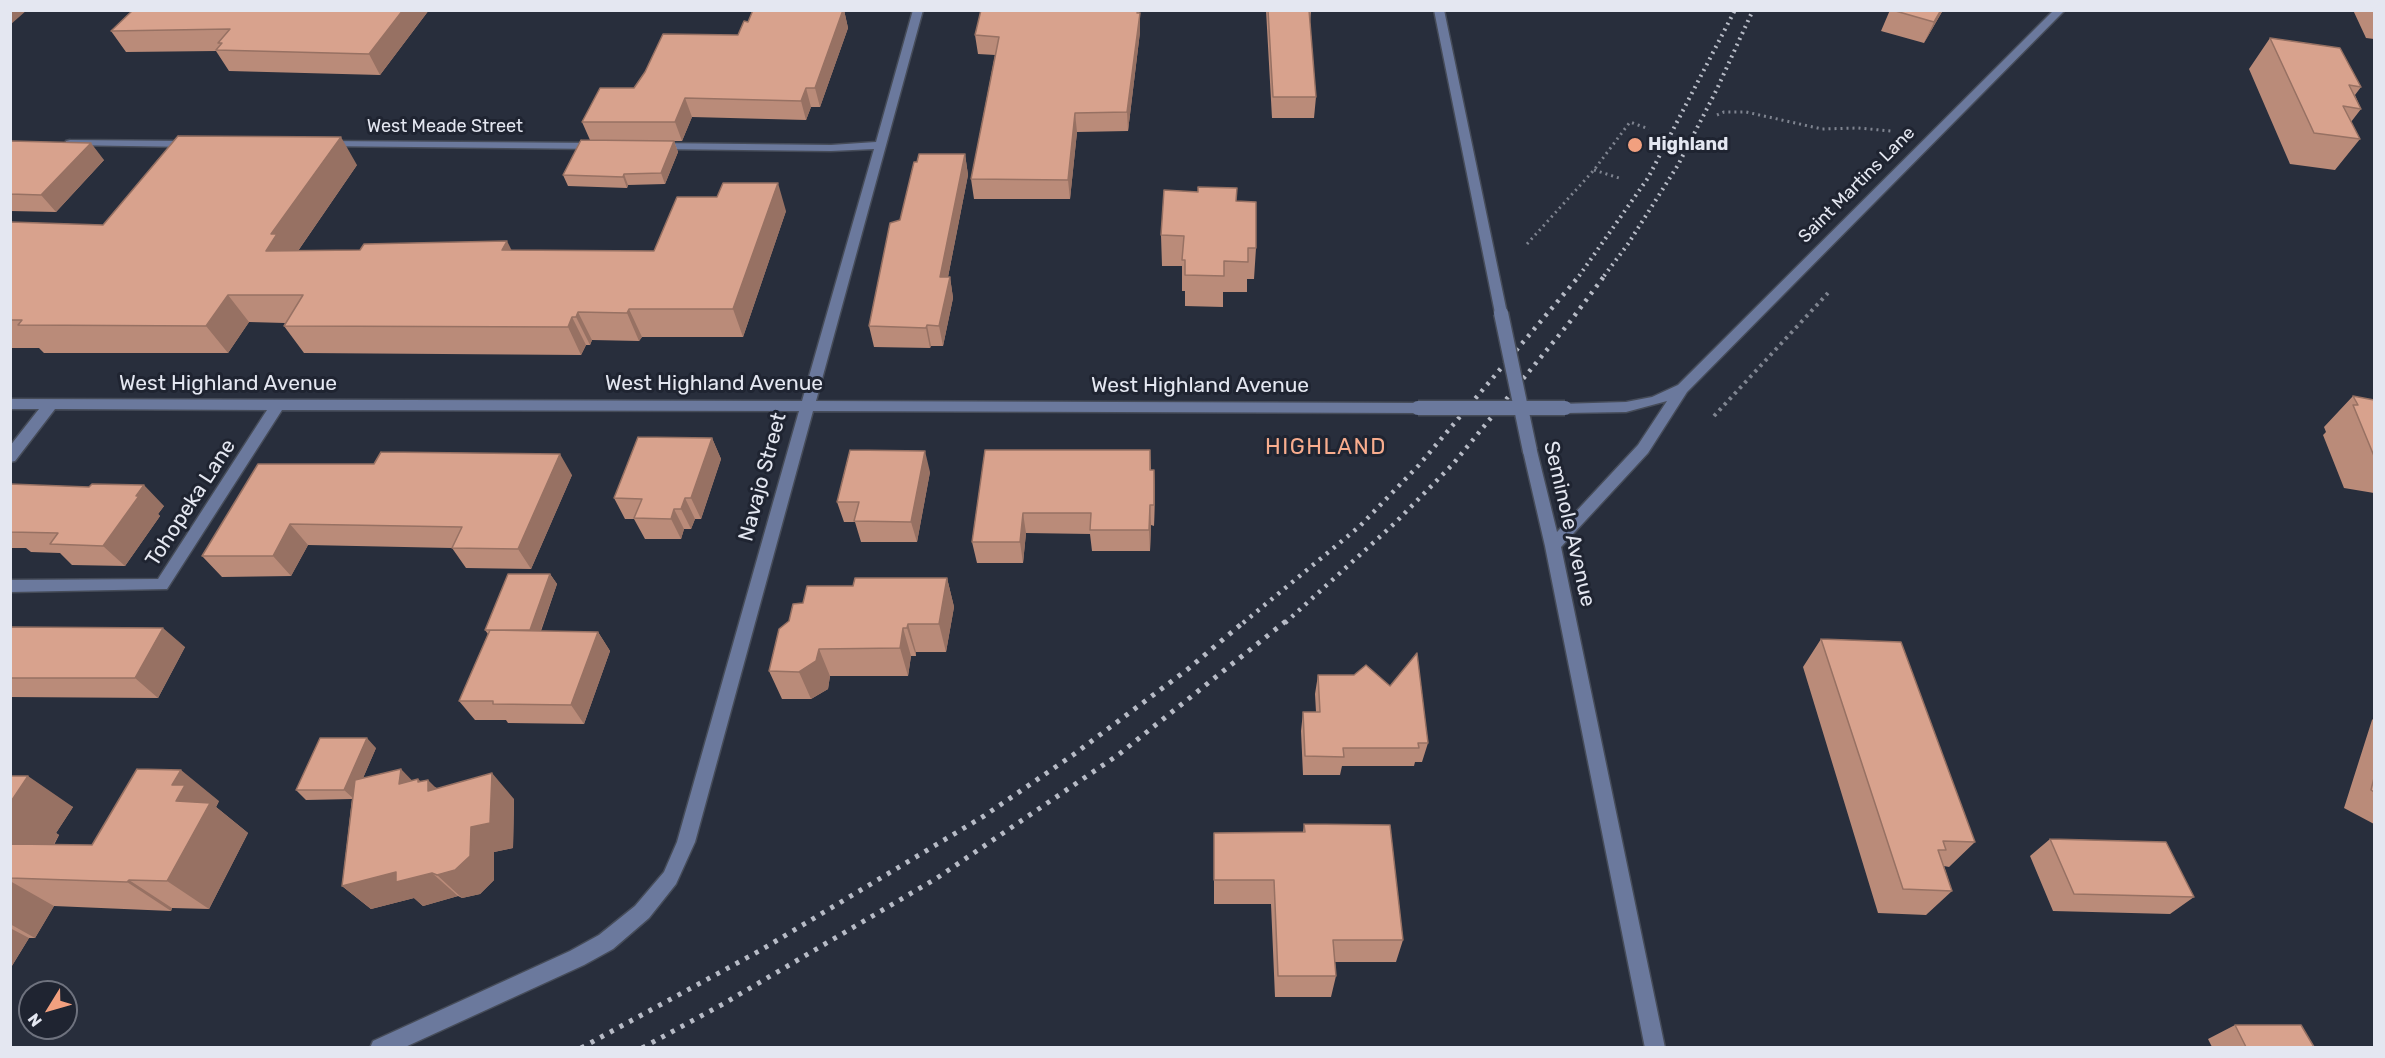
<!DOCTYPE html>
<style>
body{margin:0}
#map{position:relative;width:2385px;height:1058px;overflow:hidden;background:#282e3c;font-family:Rubik,sans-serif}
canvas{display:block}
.frame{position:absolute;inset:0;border:12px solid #e4e7f1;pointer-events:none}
.north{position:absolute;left:18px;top:980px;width:60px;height:60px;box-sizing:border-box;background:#1f2431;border:2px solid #6e727e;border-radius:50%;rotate:233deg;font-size:16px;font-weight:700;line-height:24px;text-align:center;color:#e4e7f1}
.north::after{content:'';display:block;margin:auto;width:21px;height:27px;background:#f2a07f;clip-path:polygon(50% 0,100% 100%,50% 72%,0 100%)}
</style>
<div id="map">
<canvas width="2385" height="1058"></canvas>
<div class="frame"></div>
<div class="north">N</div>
</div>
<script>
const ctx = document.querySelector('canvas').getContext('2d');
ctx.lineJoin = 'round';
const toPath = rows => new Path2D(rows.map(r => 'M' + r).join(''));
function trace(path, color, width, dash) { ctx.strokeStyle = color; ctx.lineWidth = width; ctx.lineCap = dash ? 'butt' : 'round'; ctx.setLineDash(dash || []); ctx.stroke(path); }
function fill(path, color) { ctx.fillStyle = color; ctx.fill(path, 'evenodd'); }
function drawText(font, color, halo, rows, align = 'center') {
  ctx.font = font + ' Rubik,sans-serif'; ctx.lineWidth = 6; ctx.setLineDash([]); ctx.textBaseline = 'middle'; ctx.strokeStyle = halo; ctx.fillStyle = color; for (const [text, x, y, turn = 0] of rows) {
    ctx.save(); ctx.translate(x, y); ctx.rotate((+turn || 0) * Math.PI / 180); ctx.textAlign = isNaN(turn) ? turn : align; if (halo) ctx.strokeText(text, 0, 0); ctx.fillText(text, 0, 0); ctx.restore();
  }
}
const minor = toPath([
 [913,10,923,10,816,401,1418,403,1425,408,1418,413,813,411,695,842,676,884,649,918,613,949,584,965,403,1048,370,1048,373,1041,570,951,599,935,635,906,664,872,677,842,799,411,282,410,167,589,10,592,10,580,158,579,267,410,55,409,15,461,10,462,10,446,39,409,10,409,10,399,802,401,874,149,831,151,655,149,649,146,655,143,831,145,876,142,913,10],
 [1434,10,1444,10,1507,313,1501,317,1495,313,1434,10],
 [2054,10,2065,10,1687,392,1648,453,1561,547,1665,1048,1645,1048,1545,546,1523,451,1530,446,1537,451,1557,532,1638,445,1667,401,1626,412,1565,413,1558,408,1560,404,1626,402,1652,397,1678,385,2054,10],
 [70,140,190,141,196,144,190,147,66,145,66,141,70,140],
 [325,141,598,143,604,146,598,149,321,146,319,144,325,141]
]);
trace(minor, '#464c59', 3);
trace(toPath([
 [1717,115,1724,112,1746,112,1822,129,1858,128,1891,131],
 [1594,170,1619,178],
 [1527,244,1594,170,1630,122,1649,129]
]), '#7f8490', 3, [2, 4]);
trace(toPath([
 [1714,416,1828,293]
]), '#7f8490', 4, [3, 4.5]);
fill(minor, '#6b799d');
trace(toPath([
 [1579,276,1648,178,1735,10],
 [1604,276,1628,244,1678,165,1716,91,1753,10]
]), '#b7bbc6', 4, [2, 4.5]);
trace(toPath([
 [1243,623,1360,526,1419,465,1580,275],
 [1285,623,1395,523,1453,464,1569,323,1605,275]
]), '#b7bbc6', 4.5, [3, 6]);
trace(toPath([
 [581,1048,761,950,984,816,1073,755,1188,669,1245,621],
 [642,1048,723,1004,937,878,1118,755,1286,621]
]), '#b7bbc6', 5, [4, 7]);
const minorBridge = toPath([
 [1501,313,1530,451],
 [1418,408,1565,408]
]);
trace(minorBridge, '#464c59', 17, []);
trace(minorBridge, '#6b799d', 14);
fill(toPath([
 [133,10,429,10,380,75,229,71,216,51,126,52,111,31],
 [844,10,848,28,820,107,811,107,806,120,692,117,682,141,674,141,678,152,665,184,628,185,627,188,568,186,563,175,590,140,582,122,634,88,738,35,748,22],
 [981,10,1139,10,1140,32,1128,131,1077,132,1070,199,974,199,971,179,995,55,978,54,975,35],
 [1266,10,1311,10,1310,23,1316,97,1314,118,1272,118],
 [1890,10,1943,10,1924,43,1881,31],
 [2353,10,2374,10,2374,39,2366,38],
 [2270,38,2361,87,2355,95,2361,109,2351,122,2360,139,2335,170,2290,164,2249,69],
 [10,141,104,160,56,212,10,211],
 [965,154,968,175,948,277,950,277,953,298,943,346,931,346,930,348,874,347,869,326,900,220],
 [357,165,298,251,654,251,786,211,743,337,642,337,639,341,592,340,590,345,586,345,581,355,304,353,284,326,285,323,249,322,228,353,44,353,39,348,10,348,10,222,103,225],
 [1236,201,1256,248,1254,279,1247,279,1247,292,1223,292,1223,307,1185,306,1185,291,1182,291,1182,266,1162,266,1161,235],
 [2353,396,2374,400,2374,493,2344,488,2323,435,2326,432,2324,427],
 [712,438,721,459,701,519,695,519,691,529,684,529,681,539,645,539,634,519,625,519,614,498],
 [985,450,1150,450,1151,470,1154,470,1155,491,1154,526,1151,525,1150,551,1092,551,1090,534,1026,533,1023,563,977,563,972,542],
 [258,464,572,475,531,569,466,568,452,548,308,545,291,576,222,577,202,556],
 [930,472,917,542,861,542,855,522,844,522,837,502],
 [10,484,164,506,158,514,160,516,125,566,72,565,60,553,31,552,26,548,10,548],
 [550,574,557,584,541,631,598,632,610,651,584,724,508,723,506,720,475,720,459,701,488,634,485,630],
 [947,578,954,607,946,652,916,652,916,656,911,656,908,676,830,676,828,689,811,699,782,699,769,671,789,621,853,586],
 [10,627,185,647,158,698,10,697],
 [1821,639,1975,842,1949,867,1944,866,1952,891,1926,915,1878,913,1803,667],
 [1318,675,1428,743,1422,762,1415,762,1414,766,1342,766,1340,775,1303,775,1301,731,1303,712,1316,712,1315,694],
 [2374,718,2374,824,2344,808,2372,720],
 [376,748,363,778,421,781,437,788,514,799,513,848,494,852,494,880,480,894,462,898,458,896,423,906,414,898,371,909,342,886,352,799,306,800,296,790],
 [10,776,73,807,56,833,59,835,54,845,92,845,219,801,216,807,248,833,209,909,172,908,171,911,54,906,35,938,29,938,10,969],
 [1304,824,1403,940,1396,962,1335,962,1336,976,1331,997,1275,997,1271,904,1214,904,1214,833,1303,832],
 [2050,839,2194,897,2170,914,2053,911,2030,856],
 [2235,1025,2314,1047,2212,1047,2208,1039]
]), '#ba8b79');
fill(toPath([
 [10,10,27,10,10,25],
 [403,10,429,10,380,75,369,54],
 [835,10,844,10,848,28,820,107,815,88],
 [1138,10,1139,10,1138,23,1140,13,1140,32,1128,131,1127,112],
 [1941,10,1943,10,1924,43,1934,22],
 [806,88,811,107,806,120,801,101],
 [685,98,692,117,682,141,675,122],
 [1075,113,1077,132,1070,199,1068,180],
 [341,137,357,165,293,258,266,251,271,234],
 [674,141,678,152,665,184,661,173],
 [91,143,104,160,56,212,41,195],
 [965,154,968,175,944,297,940,277],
 [624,174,628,185,627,188,623,177],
 [778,183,786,211,743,337,733,309],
 [507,241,521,269,502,250],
 [950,277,953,298,943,346,939,326],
 [228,295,249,322,228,353,206,326],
 [629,309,642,337,639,341,627,313],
 [578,312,592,340,590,345,576,317],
 [572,317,586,345,581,355,568,327],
 [927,325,931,346,930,348,926,328],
 [712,438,721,459,701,519,691,498],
 [925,451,930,472,917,542,911,522],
 [560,454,572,475,531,569,518,549],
 [1154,470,1155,491,1154,526],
 [144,485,164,506,158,514,160,516,125,566,103,546,136,496],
 [685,498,695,519,691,529,681,509],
 [1150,505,1151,525,1150,551,1149,530],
 [674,509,684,529,681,539,671,519],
 [1023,513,1026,533,1023,563,1020,542],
 [290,524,308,545,291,576,273,556],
 [550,574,557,584,537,641,530,630],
 [947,578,954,607,946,652,939,624],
 [908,624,916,652,916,656,907,628],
 [163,628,185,647,158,698,135,678],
 [903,628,911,656,908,676,900,648],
 [598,632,610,651,584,724,571,705],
 [819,649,830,676,828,689,811,699,799,672],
 [367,738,376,748,354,799,344,790],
 [401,769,426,795,399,784],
 [181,770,219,801,216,807,248,833,209,909,167,881,172,785],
 [492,773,514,799,513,848,494,852,494,880,480,894,462,898,437,875,471,827],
 [28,776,73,807,56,833,59,835,37,873,10,857,10,803],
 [418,779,428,788,428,780,453,805,453,816,418,782],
 [396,872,432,873,458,896,423,906,414,898,371,909,342,886],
 [129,880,172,908,171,911,127,882],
 [10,881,54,906,35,938,10,924],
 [10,928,29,938,10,969]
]), '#977163');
const building = toPath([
 [133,10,403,10,369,54,216,50,222,43,218,43,230,29,111,31,133,10],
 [753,10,843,10,815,88,806,88,801,101,685,98,675,122,582,122,600,88,634,88,645,72,663,34,738,35,744,21,748,22,753,10],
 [981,10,1138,10,1137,13,1140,13,1127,112,1075,113,1068,180,971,179,999,37,975,35,981,10],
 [1268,10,1309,10,1316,97,1273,97,1268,10],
 [1892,10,1941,10,1934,22,1892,10],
 [2270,38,2340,48,2361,87,2349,85,2361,109,2343,106,2360,139,2314,133,2270,38],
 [178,136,341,137,271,234,277,234,266,251,360,250,364,244,507,241,502,250,654,251,677,197,717,197,723,183,778,183,733,309,629,309,627,313,578,312,576,317,572,317,568,327,284,326,303,295,228,295,206,326,18,325,22,320,10,320,10,222,103,225,178,136],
 [581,140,674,141,661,173,624,174,623,177,563,175,581,140],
 [10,141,91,143,41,195,10,194,10,141],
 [919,154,965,154,940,277,950,277,939,326,927,325,926,328,869,326,890,223,900,220,914,162,917,162,919,154],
 [1198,187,1237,188,1236,201,1256,202,1256,248,1248,248,1248,262,1224,261,1224,276,1185,275,1185,260,1182,260,1184,236,1161,235,1164,190,1198,192,1198,187],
 [2353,396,2374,400,2374,456,2353,405,2358,405,2353,396],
 [638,437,712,438,691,498,685,498,681,509,674,509,671,519,634,518,642,499,614,498,638,437],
 [850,450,925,451,911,522,854,521,859,502,837,502,850,450],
 [985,450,1150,450,1150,470,1154,470,1154,505,1150,505,1149,530,1090,530,1091,513,1023,513,1020,542,972,542,985,450],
 [381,452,560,454,518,549,452,548,462,527,290,524,273,556,202,556,258,464,374,464,381,452],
 [10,484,89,487,92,484,144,485,136,496,139,496,103,546,50,544,58,533,10,532,10,484],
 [508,574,550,574,530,630,485,630,508,574],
 [855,578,947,578,939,624,908,624,907,628,903,628,900,648,819,649,816,661,799,672,769,671,779,629,789,621,793,604,803,603,807,586,853,586,855,578],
 [10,627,163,628,135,678,10,678,10,627],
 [490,630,598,632,571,705,493,704,493,701,459,701,490,630],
 [1821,639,1901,642,1975,842,1943,841,1946,850,1938,850,1952,891,1903,889,1821,639],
 [1417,653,1428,743,1418,743,1419,748,1343,748,1344,757,1305,756,1303,712,1320,712,1318,675,1354,675,1366,665,1390,686,1417,653],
 [320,738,367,738,344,790,296,790,320,738],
 [137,769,181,770,172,785,185,785,176,801,210,803,167,881,129,880,127,882,10,878,10,844,92,845,137,769],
 [401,769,399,784,418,779,418,782,428,780,428,791,492,773,490,823,471,827,470,856,455,870,437,875,432,873,396,882,396,872,342,886,355,780,401,769],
 [10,776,28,776,10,803,10,776],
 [2374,778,2374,792,2371,790,2374,778],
 [1304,824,1390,825,1403,940,1333,940,1336,976,1278,976,1274,880,1214,880,1214,833,1305,832,1304,824],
 [2050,839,2166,842,2194,897,2074,894,2050,839],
 [2235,1025,2301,1025,2314,1047,2246,1047,2235,1025]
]);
fill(building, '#d8a28d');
trace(building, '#977163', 1.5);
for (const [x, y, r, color] of [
 [1635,145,8,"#f2a07f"]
]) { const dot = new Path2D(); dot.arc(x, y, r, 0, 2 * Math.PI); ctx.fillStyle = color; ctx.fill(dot); trace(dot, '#1f2431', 2); }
drawText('18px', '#e4e7f1', '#1f2431', [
 ["West Meade Street",445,127],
 ["Saint Martins Lane",1857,185,-45]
]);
drawText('bold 18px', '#e4e7f1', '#1f2431', [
 ["Highland",1648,145]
], 'left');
drawText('21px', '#e4e7f1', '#1f2431', [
 ["West Highland Avenue",228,384],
 ["West Highland Avenue",714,384],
 ["West Highland Avenue",1200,386],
 ["Navajo Street",763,477,-75],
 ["Tohopeka Lane",191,503,-57],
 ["Seminole Avenue",1569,524,77]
]);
ctx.letterSpacing = '1.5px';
drawText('22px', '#f9ad8e', '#1f2431', [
 ["HIGHLAND",1326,448]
]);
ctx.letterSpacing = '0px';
</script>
